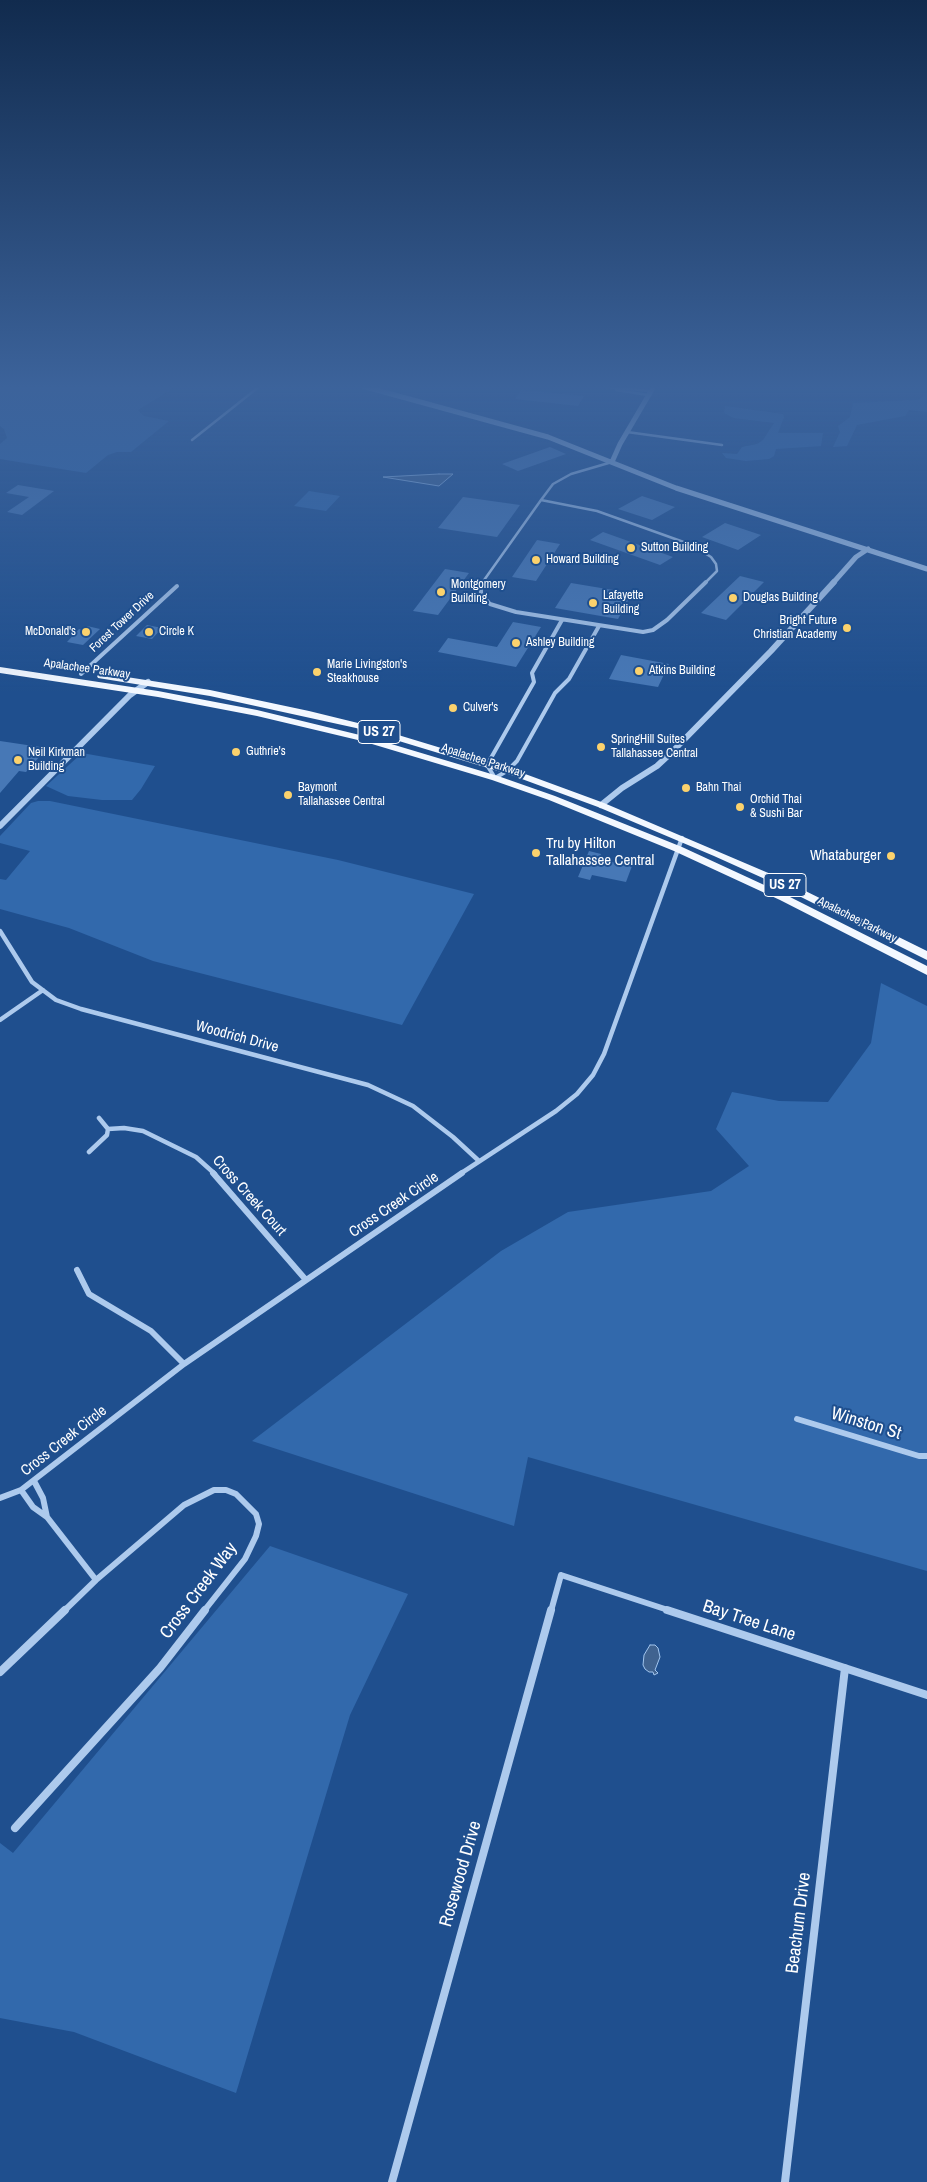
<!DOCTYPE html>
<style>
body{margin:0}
canvas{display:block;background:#1f4f8e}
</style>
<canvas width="927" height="2182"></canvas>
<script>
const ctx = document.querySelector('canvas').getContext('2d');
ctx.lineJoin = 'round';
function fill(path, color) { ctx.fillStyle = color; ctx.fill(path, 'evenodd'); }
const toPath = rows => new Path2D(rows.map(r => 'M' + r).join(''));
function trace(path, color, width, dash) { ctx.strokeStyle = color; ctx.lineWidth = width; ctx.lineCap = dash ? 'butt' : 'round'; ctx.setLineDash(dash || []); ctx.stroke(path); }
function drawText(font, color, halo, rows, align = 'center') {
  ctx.font = font + ' "Archivo Narrow",sans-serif'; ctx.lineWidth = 4; ctx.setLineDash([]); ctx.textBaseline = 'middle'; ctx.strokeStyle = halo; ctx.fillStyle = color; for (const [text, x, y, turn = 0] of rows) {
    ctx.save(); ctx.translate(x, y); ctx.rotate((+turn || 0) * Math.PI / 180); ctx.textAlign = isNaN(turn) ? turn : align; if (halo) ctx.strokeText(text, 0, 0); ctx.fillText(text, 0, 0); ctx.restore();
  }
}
fill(toPath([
 [5,386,177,386,138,410,144,416,169,421,131,452,117,452,108,455,86,473,0,459,0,444,7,438,4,429,0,426,0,388],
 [927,393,927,412,909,410,905,416,857,425,847,446,833,447,840,432,838,426,850,417,853,403,918,400],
 [725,406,783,414,784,417,778,433,823,433,821,446,776,449,774,456,769,459,746,461,726,458,722,453,737,454,742,447,757,444,763,440,774,423,734,418,724,413],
 [309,491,340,496,326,511,294,506],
 [82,753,155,766,141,789,132,800,102,800,68,796,46,786],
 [38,801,50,801,338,860,474,894,402,1025,153,961,69,928,0,909,0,879,6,880,30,851,0,843,0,836,31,803],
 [881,983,927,1006,927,1571,528,1457,514,1526,252,1441,501,1251,568,1212,711,1191,749,1166,716,1129,732,1092,779,1101,828,1102,871,1043],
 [270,1546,408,1594,350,1715,236,2093,74,2032,0,2018,0,1843,13,1853]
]), '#3269ac');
const water = toPath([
 [439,474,453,474,439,486,383,477,439,474],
 [650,1645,655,1645,658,1648,660,1657,655,1670,658,1673,654,1675,653,1672,649,1672,645,1669,643,1665,644,1655,650,1645]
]);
fill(water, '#406390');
trace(water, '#a1c5ee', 1);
fill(toPath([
 [522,390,584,396,578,406,515,399],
 [550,447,566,454,518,471,502,464],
 [18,485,54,491,22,515,7,512,29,497,6,493],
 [642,496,675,507,652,520,618,509],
 [463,497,520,505,497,537,438,528],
 [725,523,761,535,738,550,702,537],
 [603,532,673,557,660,565,590,540],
 [537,540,560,544,536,581,512,577],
 [445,569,469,573,438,615,413,611],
 [740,576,764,582,726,620,701,613],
 [571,583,607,589,632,593,618,619,555,608],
 [513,622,541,627,516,667,438,652,448,638,497,647],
 [147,625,162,628,152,639,136,636],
 [87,626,100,629,83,645,67,642,79,629,83,630],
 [621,655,669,664,658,687,609,679],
 [0,741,47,748,26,772,19,771,0,793],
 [589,851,601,854,599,859,632,866,626,882,592,875,590,880,578,877]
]), '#4778b6');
trace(toPath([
 [593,386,651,391],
 [616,390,648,395],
 [627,432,722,445],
 [192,440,260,386],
 [541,500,597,511,692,545,711,557,716,564,717,571,705,583],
 [541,500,553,484,571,474,612,462],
 [482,583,541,500]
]), '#adcaed', 2.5);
trace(toPath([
 [483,582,481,585,481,594,490,604,516,612,643,632,653,630,667,620,706,582],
 [562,620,532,673,534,682,487,765,495,778,507,771,517,761,555,693,569,679,599,626],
 [81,674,177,586]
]), '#adcaed', 4);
trace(toPath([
 [0,931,32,982,56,1000,81,1009,368,1085,413,1106,453,1137,479,1161],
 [0,1020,43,990],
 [108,1129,124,1128,143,1131,196,1157,215,1174],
 [89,1152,107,1135,108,1129,99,1118],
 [460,1174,556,1111,577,1094,593,1075,604,1054,682,838]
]), '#adcaed', 4.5);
trace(toPath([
 [213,1173,306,1280],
 [77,1270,89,1294,151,1331,184,1364],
 [797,1419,919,1456,927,1456],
 [34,1481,43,1498,47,1517],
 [21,1490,33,1507,47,1517,96,1580],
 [0,1498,21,1490,184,1364,462,1173],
 [64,1611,96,1580,184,1505,214,1490,226,1490,236,1494,256,1514,259,1524,256,1536,245,1559,204,1611],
 [551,1611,561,1575,671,1611]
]), '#adcaed', 6);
trace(toPath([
 [667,1610,927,1695],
 [0,1672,65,1610],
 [15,1828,160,1668,205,1610],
 [392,2182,551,1610],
 [785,2182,845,1668]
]), '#adcaed', 8);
trace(toPath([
 [362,386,548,437,676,488,927,569],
 [612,462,620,444,654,386],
 [833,583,856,557,868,549]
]), '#adcaed', 5);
trace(toPath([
 [601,805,622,788,657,766,671,753,771,651,834,582],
 [0,826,130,695,148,682]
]), '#adcaed', 6);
fill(toPath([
 [0,667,158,691,257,710,368,737,498,776,555,796,682,847,788,896,927,966,927,975,780,900,674,851,549,800,492,780,362,741,257,716,158,697,0,673,0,667],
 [101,673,210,690,309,711,362,724,517,771,604,803,773,875,927,951,927,960,765,879,714,856,598,807,511,775,356,728,210,696,98,678,97,676,101,673]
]), '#f3f8ff');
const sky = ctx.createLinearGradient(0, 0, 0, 692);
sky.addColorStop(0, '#112b4e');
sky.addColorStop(0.56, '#3c639b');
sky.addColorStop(1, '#3c639b00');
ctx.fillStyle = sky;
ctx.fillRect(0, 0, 927, 692);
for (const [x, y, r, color] of [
 [631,548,5,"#fbd26d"],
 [536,560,5,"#fbd26d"],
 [441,592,5,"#fbd26d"],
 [733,598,5,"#fbd26d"],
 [593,603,5,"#fbd26d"],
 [847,628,5,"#fbd26d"],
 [86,632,5,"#fbd26d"],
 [149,632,5,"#fbd26d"],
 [516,643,5,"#fbd26d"],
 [639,671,5,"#fbd26d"],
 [317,672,5,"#fbd26d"],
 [453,708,5,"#fbd26d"],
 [601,747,5,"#fbd26d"],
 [236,752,5,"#fbd26d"],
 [18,760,5,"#fbd26d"],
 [686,788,5,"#fbd26d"],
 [288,795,5,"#fbd26d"],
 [740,807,5,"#fbd26d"],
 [536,853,5,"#fbd26d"],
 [891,856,5,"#fbd26d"]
]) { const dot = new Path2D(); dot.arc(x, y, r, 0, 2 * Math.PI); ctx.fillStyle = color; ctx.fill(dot); trace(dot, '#1f4f8e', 2); }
drawText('12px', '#fff', '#1f4f8e', [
 ["Sutton Building",641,548],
 ["Howard Building",546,560],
 ["Montgomery",451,585],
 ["Building",451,599],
 ["Lafayette",603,596],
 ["Building",603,610],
 ["Douglas Building",743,598],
 ["Bright Future",837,621,"right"],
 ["Christian Academy",837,635,"right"],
 ["McDonald's",76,632,"right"],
 ["Circle K",159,632],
 ["Ashley Building",526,643],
 ["Marie Livingston's",327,665],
 ["Steakhouse",327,679],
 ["Atkins Building",649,671],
 ["Culver's",463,708],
 ["SpringHill Suites",611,740],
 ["Tallahassee Central",611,754],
 ["Guthrie's",246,752],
 ["Neil Kirkman",28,753],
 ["Building",28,767],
 ["Baymont",298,788],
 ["Tallahassee Central",298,802],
 ["Bahn Thai",696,788],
 ["Orchid Thai",750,800],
 ["& Sushi Bar",750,814]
], 'left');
drawText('12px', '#fff', '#1f4f8e', [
 ["Forest Tower Drive",122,622,-43],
 ["Apalachee Parkway",87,669,8],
 ["Apalachee Parkway",483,761,18],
 ["Apalachee Parkway",857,920,27]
]);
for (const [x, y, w] of [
 [379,732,42],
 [785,885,42]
]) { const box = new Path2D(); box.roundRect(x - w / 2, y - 11.5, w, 23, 4); ctx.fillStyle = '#1f4f8e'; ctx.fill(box); trace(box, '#fff', 1); }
drawText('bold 14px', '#fff', null, [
 ["US 27",379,732],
 ["US 27",785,885]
]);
drawText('15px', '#fff', '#1f4f8e', [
 ["Tru by Hilton",546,844],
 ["Tallahassee Central",546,861],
 ["Whataburger",881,856,"right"]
], 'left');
drawText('15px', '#fff', '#1f4f8e', [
 ["Woodrich Drive",237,1037,15],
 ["Cross Creek Court",249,1196,48],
 ["Cross Creek Circle",394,1205,-34],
 ["Cross Creek Circle",64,1441,-38]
]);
drawText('18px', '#fff', '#1f4f8e', [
 ["Winston St",866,1424,17],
 ["Cross Creek Way",199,1591,-53],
 ["Bay Tree Lane",749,1621,18],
 ["Rosewood Drive",461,1874,-74],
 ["Beachum Drive",799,1923,-83]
]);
</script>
